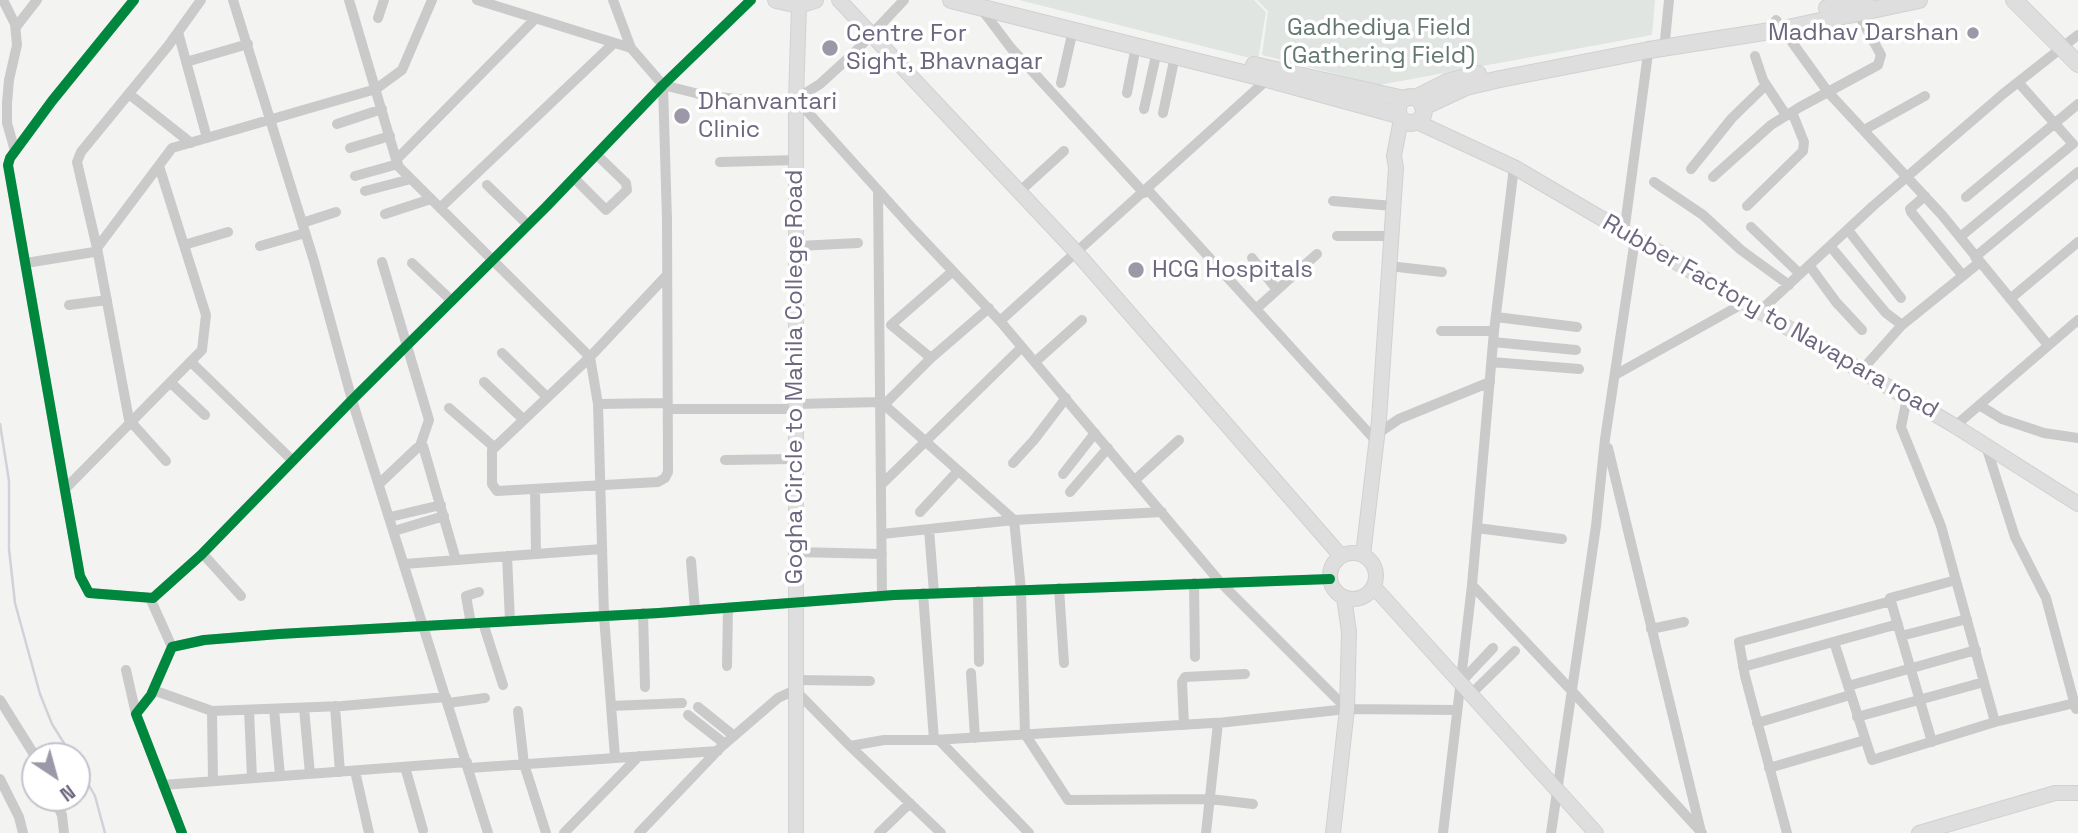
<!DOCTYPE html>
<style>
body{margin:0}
#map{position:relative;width:2078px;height:833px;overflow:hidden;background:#f3f4f2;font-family:"Space Grotesk",sans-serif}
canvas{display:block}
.north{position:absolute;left:21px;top:742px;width:70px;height:70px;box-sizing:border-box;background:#fff;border:2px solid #c5c2cc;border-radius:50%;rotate:144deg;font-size:19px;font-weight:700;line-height:28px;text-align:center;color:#6e667f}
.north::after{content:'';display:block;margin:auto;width:24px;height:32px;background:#9d98a7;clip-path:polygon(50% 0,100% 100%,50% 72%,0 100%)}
</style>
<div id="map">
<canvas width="2078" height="833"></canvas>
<div class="north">N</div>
</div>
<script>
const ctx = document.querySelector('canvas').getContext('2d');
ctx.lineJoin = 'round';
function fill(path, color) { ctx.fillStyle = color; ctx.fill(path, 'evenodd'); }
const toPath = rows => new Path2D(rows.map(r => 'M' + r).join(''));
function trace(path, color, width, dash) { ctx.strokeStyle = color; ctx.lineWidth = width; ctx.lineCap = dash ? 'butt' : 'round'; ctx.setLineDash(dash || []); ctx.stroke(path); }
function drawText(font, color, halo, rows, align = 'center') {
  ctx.font = font + ' "Space Grotesk",sans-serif'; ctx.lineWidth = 7; ctx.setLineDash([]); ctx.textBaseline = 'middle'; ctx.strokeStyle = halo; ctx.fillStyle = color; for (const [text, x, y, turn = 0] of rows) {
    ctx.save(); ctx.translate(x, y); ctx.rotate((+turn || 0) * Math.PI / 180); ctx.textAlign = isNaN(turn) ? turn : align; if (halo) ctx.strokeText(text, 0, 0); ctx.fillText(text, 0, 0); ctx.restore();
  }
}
fill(toPath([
 [1019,0,1254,0,1266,12,1258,60],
 [1257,0,1655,0,1652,35,1379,85,1262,55,1268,11]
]), '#e0e5e2');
trace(toPath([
 [0,424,9,481,9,549,15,603,40,694,52,724,72,756],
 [77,764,95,796,105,833]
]), '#d1d1d8', 2.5);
const secondary = toPath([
 [839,0,1077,253,1341,556],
 [1417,122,1514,167,1955,426,2078,504],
 '1330 576a23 23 0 1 1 46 0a23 23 0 1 1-46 0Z',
 [1363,555,1379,420,1396,168,1394,156,1401,119],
 [1374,587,1596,833],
 [796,833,796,99,799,5],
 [1333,833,1347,709,1349,632,1344,597],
 [1919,833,2055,793,2078,793]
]);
const primary = toPath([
 [776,0,799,5,815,0],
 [951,0,1267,79,1398,115],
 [2014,0,2078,64],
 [1827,8,1865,0],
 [1254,65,1404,99],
 '1398 110a13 13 0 1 1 26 0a13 13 0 1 1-26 0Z',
 [1415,98,1447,82,1478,74],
 [1423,107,1466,87,1500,79,1649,50,1783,29,1919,0]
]);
trace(secondary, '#d1d1d1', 16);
trace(primary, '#d1d1d2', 18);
trace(toPath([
 [3,0,15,24,17,45,9,80,7,103,7,123,15,151],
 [134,0,52,101,10,158,8,165,80,576,89,593,153,598,201,555,352,400,546,207,663,85,751,0],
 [233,0,314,261,352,400,488,833],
 [349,0,398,166,590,357,492,450,492,484,497,491,658,482,665,478,668,472,667,220,663,85],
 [477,0,631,48],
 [613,0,631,48,663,85,707,96,769,102,796,99,820,84,855,52,904,0],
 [980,7,1011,48,1144,193],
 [378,18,384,0],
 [1776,20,1828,92,1942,215,2048,345],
 [16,27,37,0],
 [178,32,207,138],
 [1665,40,1669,0],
 [1755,56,1763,80,1786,115],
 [186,62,248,44],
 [1061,83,1073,30],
 [1127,93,1136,46],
 [129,94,191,143],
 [796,99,913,229,1000,321,1220,582,1347,709],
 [1144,109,1157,51],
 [1163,113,1175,56],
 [337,124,382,109],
 [1864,130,1925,96],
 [350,148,390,136],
 [396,160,535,19],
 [720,162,796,160],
 [1691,169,1732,118,1766,85],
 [355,176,398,164],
 [1713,177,1771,125,1800,107,1878,65,1881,55,1858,13],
 [574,178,606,210,627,190,626,183,597,155],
 [1654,182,1703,215,1741,250,1789,285],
 [487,185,528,225],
 [1147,189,1376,441],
 [878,190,882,596],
 [365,191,411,179],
 [1019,192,1064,151],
 [1925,196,1910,209,1911,212,1963,276],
 [1966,197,2078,104],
 [1333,201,1393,206],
 [1747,206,1803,151,1804,142,1792,112],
 [440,208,614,43],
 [385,214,431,199],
 [302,223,336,212],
 [1751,227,1800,274],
 [1848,230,1901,298],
 [1624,233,1649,46],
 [1337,236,1391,236],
 [1960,237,2073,144,2018,82],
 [184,245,228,232],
 [260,246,305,233],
 [798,246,858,243],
 [1830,246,1886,313,1902,325,1980,262],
 [1975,257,2078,172],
 [1252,258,1277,290],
 [382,262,429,420,420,446],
 [26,263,94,252,172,148,376,89,402,70,432,0],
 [412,263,452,301],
 [1809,265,1836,302,1862,330],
 [1389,266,1442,272],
 [667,275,590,357,598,404,667,403],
 [2010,299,2078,242],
 [69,305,107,300],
 [1256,309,1317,254],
 [1759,312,1873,206,2003,94,2078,35],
 [1496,317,1577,327],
 [1000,321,1269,78],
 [1441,331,1494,331],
 [1493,342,1576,350],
 [502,353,547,397],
 [931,358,891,325,953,271],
 [191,362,293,461],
 [1035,362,1082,320],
 [1492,362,1579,369],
 [1861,371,1902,325],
 [1615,375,1744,303],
 [484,382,523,419],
 [171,383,205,415],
 [1907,398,1901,427,1941,526,1995,722],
 [598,404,604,616,615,757],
 [795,404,881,402,1014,520,1021,590,1025,734,1068,800,1210,799,1253,804],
 [884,405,931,358,989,308],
 [1979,405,2002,419,2044,433,2078,438],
 [449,408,494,447],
 [668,409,795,409],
 [132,423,166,461],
 [130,425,97,248,77,162,81,152,168,46,201,0],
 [1955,426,2078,320],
 [1377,434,1399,419,1490,382],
 [1986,446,2015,537,2046,598,2076,709],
 [1608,448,1701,832],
 [725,460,795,459],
 [1013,463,1034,440,1066,398],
 [1063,474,1095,433],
 [1135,480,1179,440],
 [379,484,417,448,423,446,456,560],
 [882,484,1022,347],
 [65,489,202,350,206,315,159,166],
 [535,490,536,554],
 [1070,492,1108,448],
 [920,512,958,471],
 [390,517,441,505],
 [1477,528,1562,539],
 [929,529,934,593],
 [394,531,444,516],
 [882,534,1014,520,1162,512],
 [795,552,882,554],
 [203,554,241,596],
 [507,556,510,621],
 [691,561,695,610],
 [404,564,602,549],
 [1194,583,1195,657],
 [1472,585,1494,331,1514,167],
 [1059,588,1064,663],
 [978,591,979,662],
 [923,593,934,740],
 [150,598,172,647],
 [643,613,645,687],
 [483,623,503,685],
 [471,624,466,596,479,592],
 [1651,629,1684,622],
 [1901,636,1967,619],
 [1834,642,1872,760,1995,722,2075,703],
 [727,666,728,608],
 [1743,667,1898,624],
 [126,670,136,714],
 [971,673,975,738],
 [795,680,870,681],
 [1461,682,1493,648],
 [1848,686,1976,650],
 [153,690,212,711],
 [1471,694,1515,651],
 [0,700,35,756],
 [448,703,485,698],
 [335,706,340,772],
 [611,706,682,703],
 [698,707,734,736],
 [304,708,310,774],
 [274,709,280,776],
 [249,710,252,778],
 [518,711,524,764,546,833],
 [688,715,725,744],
 [1857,717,1984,682],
 [1757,723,1850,695],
 [1184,725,1182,682,1185,677,1245,674],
 [939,740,1029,833],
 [1932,742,1890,598,1956,580],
 [850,746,941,833],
 [405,767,423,830],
 [469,768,718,751],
 [1769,768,1865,740],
 [355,771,369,833],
 [0,779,19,817,23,833],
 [213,781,212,711,342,706,446,697],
 [163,785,467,762],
 [54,798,62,815,64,833],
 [182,833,136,714,151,695,172,647,204,640,279,634,659,613,894,595,1330,579],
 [564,833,639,756],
 [639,833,720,748,778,698,795,690,850,746,884,740,934,740,1229,722],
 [879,833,910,803],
 [1206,833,1218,723,1347,709,1456,710],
 [1443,833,1472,585,1571,690,1702,833],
 [1551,833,1596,526,1605,439,1635,239],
 [1787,833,1745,676,1739,642,1891,601]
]), '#cacacb', 10);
trace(secondary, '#dfdedf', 14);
trace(primary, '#dfdedf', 16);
trace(toPath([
 [134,0,52,101,10,158,8,165,80,576,89,593,153,598,201,555,352,400,546,207,663,85,751,0],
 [182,833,136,714,151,695,172,647,204,640,279,634,659,613,894,595,1330,579]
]), '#00873e', 10);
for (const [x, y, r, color] of [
 [1973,33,7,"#9d98a7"],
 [830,48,9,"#9d98a7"],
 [682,116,9,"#9d98a7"],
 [1136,270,9,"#9d98a7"]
]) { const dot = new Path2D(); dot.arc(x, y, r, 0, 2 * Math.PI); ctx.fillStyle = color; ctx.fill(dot); trace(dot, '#fff', 2.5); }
drawText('24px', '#657771', '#fff', [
 ["Gadhediya Field",1379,28],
 ["(Gathering Field)",1379,56]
]);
drawText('24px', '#6e667f', '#fff', [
 ["Madhav Darshan",1959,33,"right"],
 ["Centre For",846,34],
 ["Sight, Bhavnagar",846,62],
 ["Dhanvantari",698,102],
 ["Clinic",698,130],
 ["HCG Hospitals",1152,270]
], 'left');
drawText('24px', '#6e667f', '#fff', [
 ["Rubber Factory to Navapara road",1770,317,30],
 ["Gogha Circle to Mahila College Road",795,377,-90]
]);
</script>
